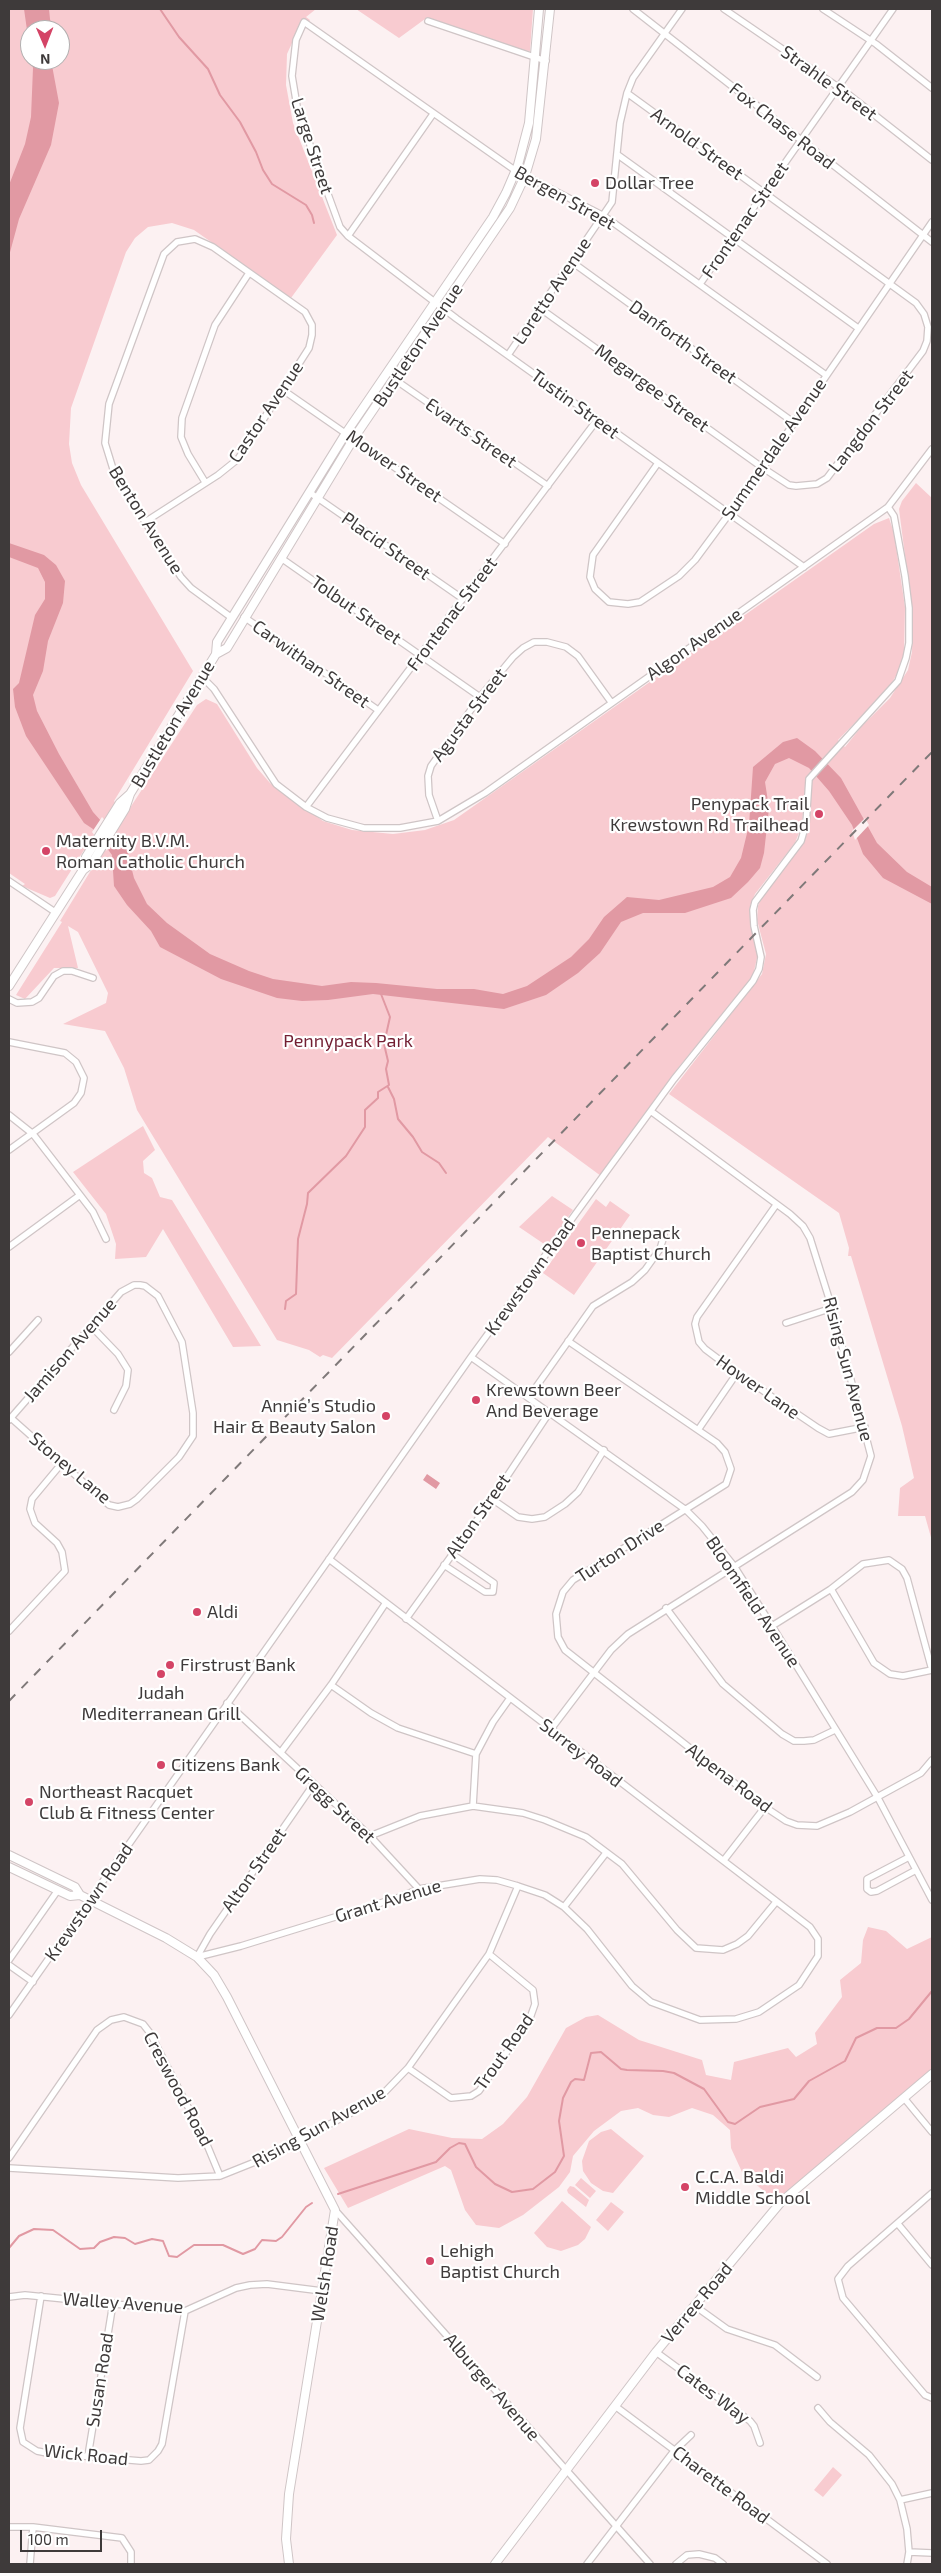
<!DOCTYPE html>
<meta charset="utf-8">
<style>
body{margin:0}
#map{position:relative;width:941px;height:2573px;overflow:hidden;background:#fcf1f2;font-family:"Exo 2",sans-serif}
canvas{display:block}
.frame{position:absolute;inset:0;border:10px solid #3e3a3a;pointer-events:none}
.north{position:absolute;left:20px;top:20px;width:50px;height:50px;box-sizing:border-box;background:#fff;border:1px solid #b2b0b0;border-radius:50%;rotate:179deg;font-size:14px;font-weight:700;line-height:20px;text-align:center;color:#3e3a3a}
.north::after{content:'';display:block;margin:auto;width:18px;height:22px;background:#d44466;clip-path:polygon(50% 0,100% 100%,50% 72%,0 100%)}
.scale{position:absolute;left:20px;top:2530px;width:82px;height:22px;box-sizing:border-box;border:2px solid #3e3a3a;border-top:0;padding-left:6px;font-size:15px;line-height:18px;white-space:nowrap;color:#3e3a3a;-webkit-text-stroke:4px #fff;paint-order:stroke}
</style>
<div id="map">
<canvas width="941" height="2573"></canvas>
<div class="frame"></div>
<div class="north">N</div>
<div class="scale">100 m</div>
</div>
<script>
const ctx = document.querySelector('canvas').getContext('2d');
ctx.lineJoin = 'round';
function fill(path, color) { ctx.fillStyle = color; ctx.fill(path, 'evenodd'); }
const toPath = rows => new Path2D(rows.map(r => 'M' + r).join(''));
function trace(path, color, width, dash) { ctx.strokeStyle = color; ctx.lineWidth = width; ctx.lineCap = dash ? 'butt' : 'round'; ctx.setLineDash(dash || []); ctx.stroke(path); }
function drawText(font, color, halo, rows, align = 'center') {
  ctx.font = font + ' "Exo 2",sans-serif'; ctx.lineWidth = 4.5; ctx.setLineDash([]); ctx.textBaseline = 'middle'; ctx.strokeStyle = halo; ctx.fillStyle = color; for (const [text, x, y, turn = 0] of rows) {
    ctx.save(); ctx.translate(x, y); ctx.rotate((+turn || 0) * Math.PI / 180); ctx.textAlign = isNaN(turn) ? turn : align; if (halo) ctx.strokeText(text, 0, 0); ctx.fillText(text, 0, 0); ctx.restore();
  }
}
fill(toPath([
 [9,9,316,9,306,17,310,20,309,22,303,19,287,54,286,85,293,123,337,235,291,298,194,230,172,223,148,227,135,238,126,252,71,408,69,444,72,463,81,485,193,671,114,801,126,814,197,705,206,699,217,704,257,768,270,783,323,821,352,830,393,834,425,830,454,820,874,524,889,518,894,533,905,607,904,655,899,671,888,689,838,740,845,747,862,726,890,698,908,670,912,652,913,618,899,509,902,501,916,483,932,498,932,1541,925,1516,898,1516,900,1488,914,1478,902,1426,851,1256,848,1256,849,1248,839,1213,669,1094,762,974,766,954,757,920,758,906,762,897,805,839,810,826,810,798,804,797,802,825,795,843,755,894,750,906,750,922,758,953,753,976,678,1068,601,1176,548,1137,332,1358,323,1355,320,1357,309,1350,277,1340,137,1110,124,1068,105,1031,63,1024,106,1003,108,993,78,932,68,926,78,968,54,968,25,999,16,995,62,922,60,921,96,862,84,850,55,896,50,898,22,886,25,884,9,873],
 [30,30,60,30,60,60,30,60],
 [356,9,533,9,530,51,517,50,425,19,399,38],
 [143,1126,155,1150,143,1161,144,1173,152,1178,160,1197,172,1200,261,1346,233,1347,163,1229,146,1257,115,1259,116,1244,106,1214,73,1172],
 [552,1196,573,1210,547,1246,519,1227],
 [596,1199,606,1207,610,1201,630,1215,574,1295,543,1273],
 [868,1927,886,1931,907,1949,932,1937,932,2070,785,2194,767,2194,742,2172,731,2148,730,2130,713,2115,692,2108,669,2117,653,2115,638,2108,621,2111,594,2131,573,2156,570,2172,559,2187,523,2215,499,2228,476,2225,465,2210,451,2170,445,2166,348,2208,324,2168,409,2129,452,2138,482,2139,503,2124,527,2097,566,2028,586,2017,598,2015,639,2040,702,2060,706,2075,731,2080,734,2062,788,2048,796,2057,817,2044,815,2033,842,1997,840,1980,861,1963,863,1940],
 [611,2129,644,2156,613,2193,603,2191,591,2183,583,2171,582,2161,589,2141,601,2132],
 [581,2178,596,2191,590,2198,575,2185],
 [570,2186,574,2187,589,2200,586,2207,568,2193,567,2190],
 [562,2201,591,2227,585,2239,578,2245,561,2251,547,2247,534,2233],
 [611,2202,624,2212,608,2231,596,2220],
 [833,2467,842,2475,823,2497,814,2490]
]), '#f8cbd0');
fill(toPath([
 [24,9,49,9,50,19,52,30,30,30,30,51],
 [31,60,51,60,59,103,51,145,19,219,9,256,9,185,25,144,31,117,33,68],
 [9,543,44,555,56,565,65,581,63,603,48,641,43,671,33,695,37,711,59,754,93,812,127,850,134,878,147,904,167,923,210,954,249,971,273,979,322,986,351,982,376,983,437,989,474,989,503,994,527,986,571,957,589,939,604,917,627,897,659,900,713,887,730,877,741,858,749,825,753,767,783,742,797,738,815,751,841,778,877,843,907,872,932,887,932,904,883,878,863,854,852,825,829,791,809,768,789,758,775,764,765,782,769,808,764,853,760,868,748,882,731,898,685,913,643,913,621,922,600,953,578,973,546,995,504,1009,373,994,328,1000,302,1001,277,998,221,979,160,947,151,931,127,905,114,886,112,855,93,829,84,823,26,736,15,707,13,689,19,683,35,615,45,599,45,582,38,568,9,557],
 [427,1474,440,1483,436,1489,423,1480]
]), '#e199a3');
fill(toPath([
 [102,817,117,834,106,851,92,832],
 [865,818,869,825,855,840,852,831]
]), '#fcf1f2');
trace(toPath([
 [160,9,179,37,208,69,220,95,240,122,256,152,263,170,272,184,306,205,312,215,314,223],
 [388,1087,394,1099,398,1119,413,1137,422,1152,439,1163,446,1173],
 [285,1309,286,1301,296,1294,298,1239,307,1204,308,1193,346,1156,365,1127,365,1110,378,1098,378,1092,389,1085,386,1069,388,1061,384,1044,390,1017,381,994],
 [338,2194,436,2162,450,2148,459,2143,465,2144,476,2167,495,2184,512,2192,533,2189,555,2172,564,2156,559,2121,563,2098,571,2082,575,2079,584,2080,591,2053,601,2052,621,2069,627,2070,663,2071,674,2073,704,2089,728,2122,735,2124,760,2107,794,2099,809,2081,845,2061,856,2038,877,2028,896,2028,909,2019,932,1991],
 [9,2248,19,2236,34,2229,53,2230,80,2249,94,2248,100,2242,114,2237,125,2238,135,2244,152,2239,163,2241,169,2256,177,2257,194,2245,223,2245,243,2254,255,2249,262,2240,276,2241,282,2237,306,2207,312,2203]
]), '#e199a3', 2);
const minor = toPath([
 [633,9,932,242],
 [724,9,844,91,932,160],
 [823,9,876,44,932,88],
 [428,21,546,61],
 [618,155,858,328],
 [348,236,433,114],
 [572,262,793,422],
 [700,284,893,9],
 [541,309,763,468,789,485,796,486,817,484,827,478,923,351,927,341,928,327,924,314,916,303,627,93],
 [508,355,612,202,620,123,627,93,633,78,682,9],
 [394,379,548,486],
 [283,390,505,544],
 [658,463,593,555,590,577,595,589,609,602,628,604,640,602,679,576,695,560,763,468,932,222],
 [205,482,188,454,181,437,182,418,215,325,249,273],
 [309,492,463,599],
 [145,522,218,475,238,459,309,348,312,335,312,325,305,312,213,247,195,239,177,242,164,254,109,404,105,443,113,469,145,522,181,577,191,588,232,618],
 [281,558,480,697],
 [804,567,457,319,348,236,340,227,298,112,292,76,296,40,304,22,516,171,604,216,826,375],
 [244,617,378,710],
 [202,677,214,689,276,784,306,807,327,818,364,828,400,828,438,821,485,793,888,507,932,449],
 [306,807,597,420],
 [438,821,429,795,428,776,431,766,480,697,513,657,523,648,534,642,547,642,566,647,578,656,611,702],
 [9,881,55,912],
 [9,999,17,1003,32,1002,39,998,54,976,63,971,72,971,93,978],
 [9,1042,65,1053,76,1062,84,1078,81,1093,74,1103,9,1150],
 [9,1115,33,1134,80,1195],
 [776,1205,697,1317,695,1324,699,1342,705,1349,737,1373,818,1428,829,1434,865,1427],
 [9,1247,80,1195,93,1212,106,1239],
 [786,1323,832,1308],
 [91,1326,118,1354,128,1370,126,1386,114,1410],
 [568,1341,717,1443,725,1452,731,1469,726,1484,573,1580,563,1592,556,1614,558,1637,565,1650,765,1807,786,1821,797,1825,817,1826,850,1812,921,1773,932,1760],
 [9,1352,38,1320],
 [471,1357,686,1510,702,1526,734,1566,772,1626,878,1798,932,1900],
 [529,1397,593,1306,632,1282,645,1270,660,1249,664,1236],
 [9,1420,121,1292,134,1285,140,1285,145,1286,158,1296,182,1342,193,1413,193,1436,179,1457,137,1499,130,1504,118,1507,109,1505,11,1418],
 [698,1430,737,1373],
 [492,1499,518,1517,532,1519,545,1517,565,1504,578,1492,604,1450],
 [444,1565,485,1592,493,1592,494,1583,452,1554],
 [831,1589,874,1663,890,1674,903,1676,932,1670],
 [666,1608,723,1684,782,1734,794,1741,804,1741,814,1740,835,1730],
 [406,1619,492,1499,549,1413],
 [772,1626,831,1589,863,1564,889,1560,902,1569,907,1578,932,1670],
 [9,1631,65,1571,62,1552,57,1543,35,1523,30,1509,32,1499,62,1463],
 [331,1685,371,1713,398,1728,476,1754],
 [227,1703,370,1836,419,1889],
 [551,1729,611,1650,628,1634,852,1492,863,1480,871,1456,832,1308,810,1238,803,1226,790,1214,652,1112],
 [281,1752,331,1685,385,1604],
 [473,1806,476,1754,493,1722,510,1698],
 [370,1836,420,1816,473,1806,523,1813,545,1820,586,1837,622,1864,677,1930,696,1948,723,1950,737,1944,748,1936,776,1902],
 [909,1857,867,1879,867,1889,871,1892,877,1891,916,1870],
 [724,1860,765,1807],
 [564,1907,606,1853],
 [197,1957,241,1946,400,1897,419,1889,480,1879,497,1880,518,1886,545,1895,564,1907,587,1929,632,1986,651,2002,700,2020,736,2019,759,2012,799,1985,818,1956,818,1939,810,1927,329,1559],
 [197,1957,210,1934,313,1785],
 [9,1960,58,1890],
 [9,1965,33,1982],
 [9,2015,471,1357,674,1079,753,981,759,969,761,957,754,926,753,910,755,902,801,841,806,824,809,779,898,681,906,658,909,643,909,608,905,576,894,516,888,507],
 [408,2068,451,2098,471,2096,479,2091,529,2021,535,2004,533,1990,489,1954],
 [904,2098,932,2132],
 [9,2158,97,2030,111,2020,124,2017,143,2024,150,2033,205,2140,220,2176],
 [9,2168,178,2178,220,2176,270,2156,379,2098,408,2068,489,1954,518,1886],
 [932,2193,848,2266,838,2279,843,2298,925,2395,932,2398],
 [335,2210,650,2564],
 [898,2224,932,2265],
 [41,2296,20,2428,23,2442,37,2451,47,2453,141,2461,149,2460,158,2451,162,2444,185,2311],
 [9,2297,25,2295,185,2311,236,2288,250,2285,267,2284,322,2291],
 [695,2306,727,2329,775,2345,817,2377],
 [656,2352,750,2421,754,2426,760,2443],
 [615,2406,827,2564],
 [818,2408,830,2422,869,2455,892,2484,900,2500,907,2529,909,2552,907,2564],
 [88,2456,113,2303],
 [900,2500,932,2493],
 [9,2527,33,2527,122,2538,131,2552,131,2564],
 [909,2552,932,2553],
 [30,2564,33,2527],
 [587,2564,674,2451,691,2435],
 [676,2564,687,2555,699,2554,715,2558,723,2564]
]);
const major = toPath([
 [216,654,227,648,354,438,510,208,525,176,536,139,550,9],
 [83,870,86,857,120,803,130,794],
 [9,986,83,870,92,863,125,809,130,794,216,654,217,642,346,433,493,217,506,193,518,165,529,123,539,9],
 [9,1855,75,1887,80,1895],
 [9,1867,70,1896,80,1895,166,1938,197,1957,214,1975,227,1997,335,2210,289,2494,286,2539,289,2564],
 [495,2564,656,2352,781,2202,932,2074]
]);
trace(minor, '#cfc5c6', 8);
trace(major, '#cfc5c6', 10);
trace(minor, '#fff', 5.5);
trace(major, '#fff', 8);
trace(toPath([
 [9,1701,932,752]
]), '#7f7979', 2, [9, 9]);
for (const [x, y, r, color] of [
 [595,183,5,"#d44466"],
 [819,814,5,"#d44466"],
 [46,851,5,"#d44466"],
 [581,1243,5,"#d44466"],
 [476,1400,5,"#d44466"],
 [386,1416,5,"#d44466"],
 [197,1612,5,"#d44466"],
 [170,1665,5,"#d44466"],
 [161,1674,5,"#d44466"],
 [161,1765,5,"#d44466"],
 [29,1802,5,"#d44466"],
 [685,2187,5,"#d44466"],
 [430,2261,5,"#d44466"]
]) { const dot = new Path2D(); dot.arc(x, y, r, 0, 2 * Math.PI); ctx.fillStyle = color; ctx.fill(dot); trace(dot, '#fff', 2); }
drawText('18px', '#3e3a3a', '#fff', [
 ["Strahle Street",829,83,36],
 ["Fox Chase Road",782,126,38],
 ["Arnold Street",697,144,36],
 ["Large Street",312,146,72],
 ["Bergen Street",565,198,29],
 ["Frontenac Street",745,220,-55],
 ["Loretto Avenue",552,291,-56],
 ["Danforth Street",683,342,36],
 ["Bustleton Avenue",418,345,-56],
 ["Megargee Street",652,388,36],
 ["Tustin Street",575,404,36],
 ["Castor Avenue",266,412,-56],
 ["Langdon Street",871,421,-52],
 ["Evarts Street",471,433,35],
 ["Summerdale Avenue",774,449,-55],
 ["Mower Street",394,466,35],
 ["Benton Avenue",146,520,58],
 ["Placid Street",386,546,35],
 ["Tolbut Street",356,610,35],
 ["Frontenac Street",452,614,-53],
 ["Algon Avenue",694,644,-35],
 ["Carwithan Street",311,664,35],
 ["Agusta Street",469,715,-53],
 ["Bustleton Avenue",173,724,-59],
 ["Krewstown Road",530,1277,-54],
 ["Jamison Avenue",70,1350,-49],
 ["Rising Sun Avenue",848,1369,75],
 ["Hower Lane",758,1387,35],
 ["Stoney Lane",70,1468,40],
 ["Alton Street",478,1516,-55],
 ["Turton Drive",620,1551,-33],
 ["Bloomfield Avenue",753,1602,56],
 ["Surrey Road",581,1753,38],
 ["Alpena Road",729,1778,37],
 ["Gregg Street",335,1805,43],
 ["Alton Street",254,1870,-55],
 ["Grant Avenue",388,1901,-17],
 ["Krewstown Road",89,1902,-55],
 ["Trout Road",504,2052,-55],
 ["Creswood Road",178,2089,62],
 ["Rising Sun Avenue",319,2127,-29],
 ["Welsh Road",325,2274,-81],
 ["Walley Avenue",123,2303,4],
 ["Verree Road",697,2303,-50],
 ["Susan Road",100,2380,-81],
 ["Alburger Avenue",492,2387,49],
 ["Cates Way",713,2394,37],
 ["Wick Road",86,2455,6],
 ["Charette Road",721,2485,37]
]);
drawText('18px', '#3e3a3a', '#fff', [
 ["Dollar Tree",605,183],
 ["Penypack Trail",809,804,"right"],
 ["Krewstown Rd Trailhead",809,825,"right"],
 ["Maternity B.V.M.",56,841],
 ["Roman Catholic Church",56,862],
 ["Pennepack",591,1233],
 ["Baptist Church",591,1254],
 ["Krewstown Beer",486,1390],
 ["And Beverage",486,1411],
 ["Annie’s Studio",376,1406,"right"],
 ["Hair & Beauty Salon",376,1427,"right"],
 ["Aldi",207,1612],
 ["Firstrust Bank",180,1665],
 ["Judah",161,1693,"center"],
 ["Mediterranean Grill",161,1714,"center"],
 ["Citizens Bank",171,1765],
 ["Northeast Racquet",39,1792],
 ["Club & Fitness Center",39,1813],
 ["C.C.A. Baldi",695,2177],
 ["Middle School",695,2198],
 ["Lehigh",440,2251],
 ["Baptist Church",440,2272]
], 'left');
drawText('18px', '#721e32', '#fff', [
 ["Pennypack Park",348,1041]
]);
</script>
